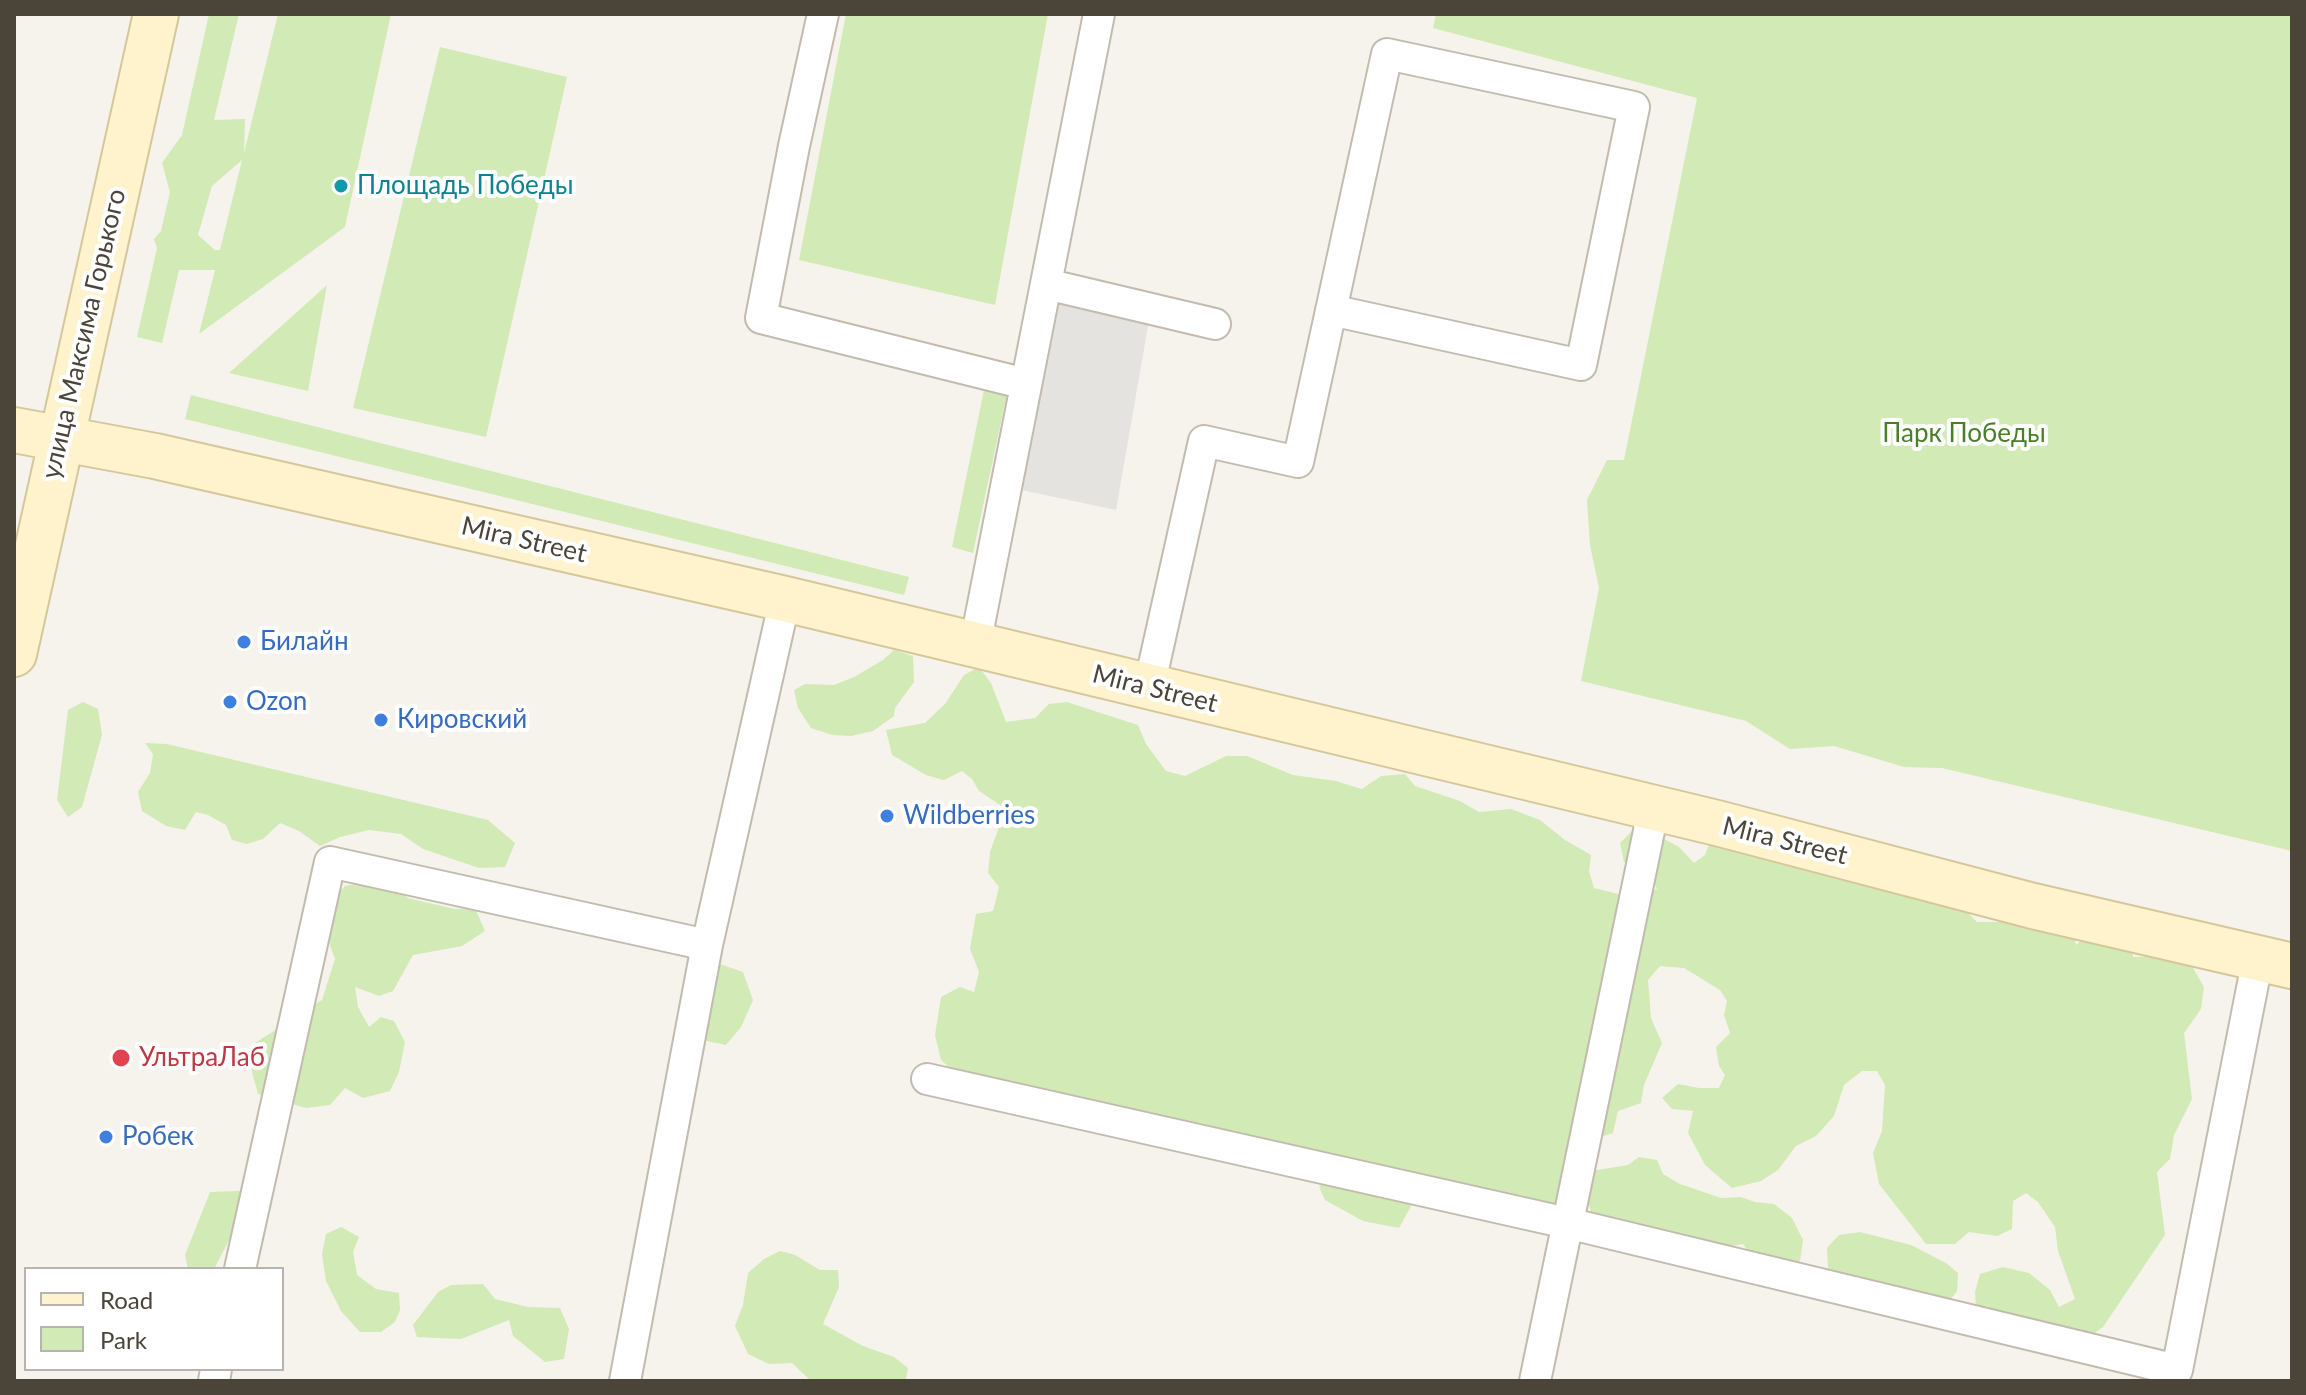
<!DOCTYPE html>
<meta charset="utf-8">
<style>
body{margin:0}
#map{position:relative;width:2306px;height:1395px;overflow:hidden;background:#f6f3ec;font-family:Lato,sans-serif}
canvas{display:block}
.frame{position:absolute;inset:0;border:16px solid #4b4439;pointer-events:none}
.legend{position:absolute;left:24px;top:1267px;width:260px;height:104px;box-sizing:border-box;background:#fff;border:2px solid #b7b4b0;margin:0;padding:10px 14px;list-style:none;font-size:24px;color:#4b4439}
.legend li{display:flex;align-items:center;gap:16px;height:40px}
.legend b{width:40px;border:2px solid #b7b4b0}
</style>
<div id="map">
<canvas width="2306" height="1395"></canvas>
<div class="frame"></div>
<ul class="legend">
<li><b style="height:10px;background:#fff3cd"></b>Road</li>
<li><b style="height:22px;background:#d2eab5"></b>Park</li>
</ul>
</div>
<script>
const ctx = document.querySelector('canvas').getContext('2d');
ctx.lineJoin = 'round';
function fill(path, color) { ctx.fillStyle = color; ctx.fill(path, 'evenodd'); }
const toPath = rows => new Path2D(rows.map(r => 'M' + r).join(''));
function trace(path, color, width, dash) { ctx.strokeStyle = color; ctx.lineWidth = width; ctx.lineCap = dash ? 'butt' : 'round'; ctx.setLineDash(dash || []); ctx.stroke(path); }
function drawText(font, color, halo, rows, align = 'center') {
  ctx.font = font + ' Lato,sans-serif'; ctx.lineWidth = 8; ctx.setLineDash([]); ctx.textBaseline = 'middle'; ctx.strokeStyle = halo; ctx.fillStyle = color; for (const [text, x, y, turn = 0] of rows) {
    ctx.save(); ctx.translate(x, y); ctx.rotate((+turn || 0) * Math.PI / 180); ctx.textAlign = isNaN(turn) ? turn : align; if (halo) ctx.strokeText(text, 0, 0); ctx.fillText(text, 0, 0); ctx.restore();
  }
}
fill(toPath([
 [209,14,239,14,214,120,245,119,244,153,278,14,391,14,345,227,199,334,215,270,179,270,162,343,137,337,157,248,154,239,161,231,170,192,162,163,182,135],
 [242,160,220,250,215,250,198,235,212,186],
 [846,14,1048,14,995,305,799,260],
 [1436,14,2292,14,2292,851,1942,768,1904,767,1834,746,1790,749,1746,721,1581,681,1599,588,1590,545,1587,500,1607,460,1624,460,1697,98,1433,28],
 [440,47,567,77,486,437,353,408],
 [327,285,308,391,229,373],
 [984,390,1007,394,973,553,952,547],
 [191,395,909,577,904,595,185,419],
 [894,650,913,656,914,682,895,708,894,716,873,731,851,736,832,735,811,728,798,708,794,690,805,684,834,685,854,677,883,660],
 [979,667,991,683,1006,722,1035,718,1049,704,1067,702,1138,725,1146,744,1166,771,1185,776,1226,756,1247,756,1293,775,1336,781,1362,789,1381,776,1405,774,1415,786,1460,801,1479,812,1511,809,1540,820,1565,840,1591,855,1589,871,1594,888,1634,898,1657,889,1643,860,1624,862,1620,843,1632,831,1649,831,1679,847,1694,863,1705,855,1717,823,1911,874,1925,902,1943,900,1960,905,1977,922,2011,922,2069,914,2076,945,2104,923,2131,929,2133,957,2163,956,2193,968,2204,987,2201,1009,2184,1033,2192,1099,2174,1135,2170,1159,2157,1172,2165,1235,2103,1327,2059,1360,1976,1307,1975,1292,1980,1274,2003,1267,2029,1273,2050,1290,2059,1307,2075,1299,2058,1251,2055,1227,2038,1202,2026,1193,2013,1201,2012,1229,1997,1236,1969,1232,1955,1244,1926,1244,1879,1184,1873,1153,1882,1131,1885,1085,1877,1071,1862,1071,1844,1085,1834,1116,1816,1136,1796,1146,1778,1170,1761,1181,1732,1188,1705,1165,1688,1133,1693,1111,1672,1109,1662,1098,1678,1084,1699,1088,1719,1088,1725,1075,1719,1066,1716,1047,1730,1033,1724,1015,1727,1001,1720,990,1684,968,1660,966,1648,980,1651,1018,1662,1043,1644,1085,1641,1103,1618,1111,1613,1133,1585,1142,1567,1223,1420,1190,1399,1228,1363,1221,1325,1200,1320,1189,1318,1168,954,1072,941,1060,935,1035,941,997,960,987,974,992,979,972,970,949,976,914,993,911,999,887,988,873,990,852,1000,824,1000,805,979,791,972,779,962,771,944,780,926,775,892,755,886,730,925,723,945,704,964,675],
 [83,702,98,709,102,735,82,807,68,817,57,800,68,710],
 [145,743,167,744,488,820,515,843,505,867,479,868,423,849,401,834,369,830,340,837,320,846,299,831,280,823,263,839,247,844,232,840,226,825,208,815,196,812,185,830,166,826,142,811,138,792,150,773,153,754],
 [393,877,407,898,455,909,475,908,485,931,462,946,413,955,393,991,379,996,355,987,358,1007,369,1027,381,1017,394,1021,405,1042,399,1072,390,1091,363,1098,345,1088,330,1105,306,1108,258,1094,251,1068,255,1043,322,1000,335,959,325,931,328,905,345,886],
 [717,963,743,972,753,1000,741,1027,726,1045,707,1041,691,1027],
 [1639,1157,1657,1160,1663,1174,1680,1184,1721,1198,1741,1197,1755,1202,1774,1204,1792,1218,1803,1240,1800,1261,1780,1266,1753,1258,1743,1244,1720,1248,1658,1237,1632,1256,1621,1237,1593,1219,1587,1198,1591,1171,1628,1165],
 [240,1191,257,1200,238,1223,214,1269,188,1269,185,1255,210,1192],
 [341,1227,359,1237,353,1252,357,1275,376,1289,399,1293,400,1310,395,1322,381,1332,360,1332,341,1311,326,1281,322,1254,326,1234],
 [1860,1232,1911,1245,1946,1263,1958,1273,1957,1291,1946,1305,1842,1289,1828,1268,1827,1248,1839,1235],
 [780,1251,795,1255,820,1270,838,1270,839,1287,823,1324,863,1346,894,1357,908,1368,906,1379,811,1381,792,1363,769,1364,748,1354,735,1326,743,1305,748,1273,764,1259],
 [483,1284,495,1299,528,1307,560,1308,569,1329,564,1359,545,1362,513,1336,509,1320,461,1339,417,1337,413,1325,438,1292,451,1285]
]), '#d2eab5');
fill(toPath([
 [1046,284,1151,309,1116,510,1007,487]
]), '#e5e3e0');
const lane = toPath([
 [823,14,794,146,761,318,1026,384],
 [1046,284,1215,324],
 [975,645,1099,14],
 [1149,687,1204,441,1298,462,1387,54,1634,107,1581,365,1331,310],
 [927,1079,1567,1223,2177,1370,2258,958],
 [240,1269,330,862,707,945,785,599],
 [214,1381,216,1369],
 [625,1381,707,945],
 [1535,1381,1649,831,1651,809]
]);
const secondary = toPath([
 [14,430,155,456,785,599,1717,823,2033,906,2292,966],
 [14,654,156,14]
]);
trace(lane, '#c2bbae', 34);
trace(secondary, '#d6c79b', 48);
trace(lane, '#fff', 30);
trace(secondary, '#fff3cd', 44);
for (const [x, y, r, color] of [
 [341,186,8,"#0f9aa8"],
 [244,642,8,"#3f7fe0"],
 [230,702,8,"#3f7fe0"],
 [381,720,8,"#3f7fe0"],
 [887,816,8,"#3f7fe0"],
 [121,1058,10,"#e0444e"],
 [106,1137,8,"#3f7fe0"]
]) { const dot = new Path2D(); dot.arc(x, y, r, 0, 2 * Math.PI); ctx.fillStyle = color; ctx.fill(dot); trace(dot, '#fff', 3); }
drawText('26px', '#0d838f', '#fff', [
 ["Площадь Победы",357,186]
], 'left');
drawText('26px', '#4b4439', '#fff', [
 ["улица Максима Горького",84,334,-77],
 ["Mira Street",524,540,13],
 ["Mira Street",1155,689,14],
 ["Mira Street",1785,841,14]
]);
drawText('26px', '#4a7f2a', '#fff', [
 ["Парк Победы",1964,434]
]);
drawText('26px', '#366cbe', '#fff', [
 ["Билайн",260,642],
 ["Ozon",246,702],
 ["Кировский",397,720],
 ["Wildberries",903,816],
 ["Робек",122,1137]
], 'left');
drawText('26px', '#be3a42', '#fff', [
 ["УльтраЛаб",139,1058]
], 'left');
</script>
